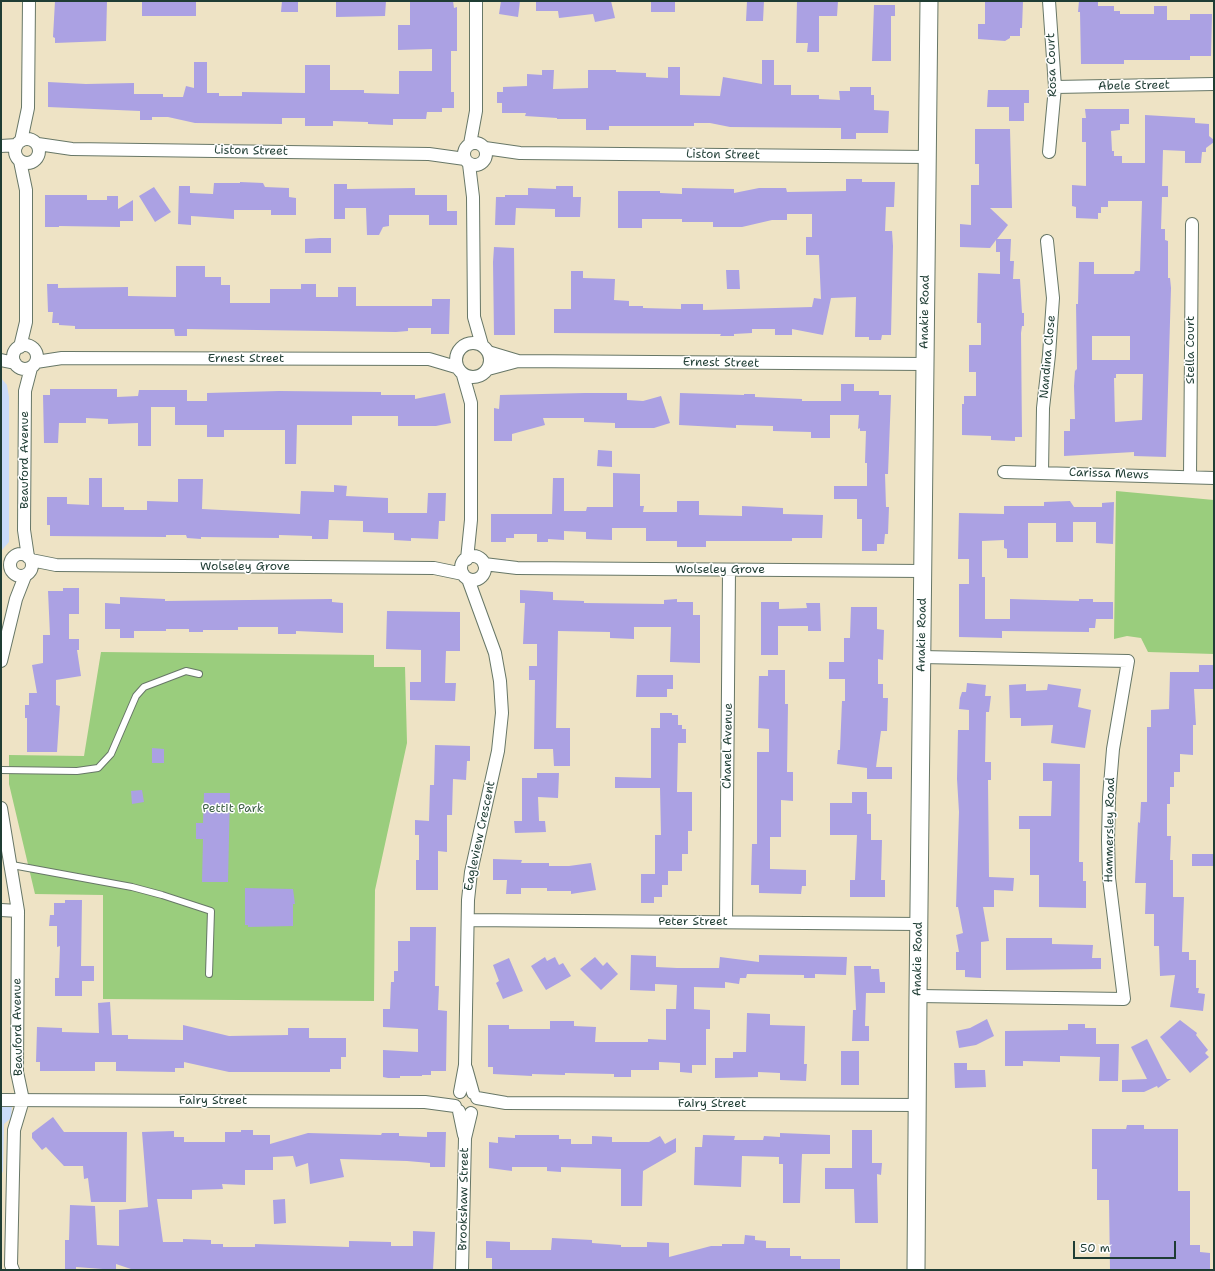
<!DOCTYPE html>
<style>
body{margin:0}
#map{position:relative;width:1215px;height:1271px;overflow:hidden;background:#eee3c5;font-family:"Shantell Sans",sans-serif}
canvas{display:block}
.frame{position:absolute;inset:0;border:2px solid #1f3d34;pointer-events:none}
.scale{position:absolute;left:1073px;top:1241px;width:103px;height:18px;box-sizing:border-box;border:2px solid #1f3d34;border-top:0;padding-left:5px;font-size:12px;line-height:14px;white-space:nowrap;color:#1f3d34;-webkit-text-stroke:3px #fff;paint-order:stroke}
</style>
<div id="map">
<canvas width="1215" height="1271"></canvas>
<div class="frame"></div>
<div class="scale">50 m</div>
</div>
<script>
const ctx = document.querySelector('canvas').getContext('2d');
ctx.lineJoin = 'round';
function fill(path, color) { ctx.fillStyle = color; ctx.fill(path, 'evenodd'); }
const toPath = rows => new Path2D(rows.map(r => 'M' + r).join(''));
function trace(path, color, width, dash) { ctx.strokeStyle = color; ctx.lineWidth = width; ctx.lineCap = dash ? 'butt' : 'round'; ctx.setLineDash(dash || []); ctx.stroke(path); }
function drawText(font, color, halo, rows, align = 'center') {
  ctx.font = font + ' "Shantell Sans",sans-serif'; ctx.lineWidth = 3; ctx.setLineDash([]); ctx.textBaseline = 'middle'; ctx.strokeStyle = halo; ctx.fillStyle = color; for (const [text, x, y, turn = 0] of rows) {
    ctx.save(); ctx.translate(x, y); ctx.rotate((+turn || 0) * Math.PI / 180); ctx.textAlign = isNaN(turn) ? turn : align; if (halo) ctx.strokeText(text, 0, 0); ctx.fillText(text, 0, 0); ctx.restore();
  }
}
fill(toPath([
 [1,378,7,385,9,397,9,542,2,550],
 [1,1102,12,1106,11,1118,4,1124,3,1171,1,1176]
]), '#cadcf9');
fill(toPath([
 [1116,491,1214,500,1214,654,1148,652,1141,638,1127,636,1114,639],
 [101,652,374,655,374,667,405,667,407,743,375,890,374,1001,103,999,103,895,35,894,9,784,9,755,84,756]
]), '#9acd7d');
fill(toPath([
 [55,1,107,1,106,41,55,43,55,38,53,37],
 [142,1,196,1,196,16,142,16],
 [282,1,298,1,298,12,281,12],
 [336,1,386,1,385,16,336,17],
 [410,1,453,1,454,8,457,7,457,51,451,51,451,92,454,92,454,108,442,108,442,112,427,112,426,119,393,119,393,125,368,124,368,122,333,121,333,126,305,126,305,118,282,118,282,124,195,123,168,117,152,117,152,120,140,120,140,111,48,107,48,82,86,84,134,83,134,94,163,94,163,97,183,97,186,86,194,88,194,62,207,62,207,93,219,93,219,96,242,96,242,92,305,93,305,65,330,65,330,90,364,90,364,93,399,94,399,71,432,71,432,49,398,50,398,25,410,25],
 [501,1,520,1,518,17,499,14],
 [536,1,611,1,615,18,595,22,593,14,559,18,558,11,536,11],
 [651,1,675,1,675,12,651,12],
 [747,1,764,1,763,21,746,21],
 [797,1,838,1,837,16,819,16,819,52,807,52,808,43,796,43],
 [985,1,1023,1,1022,28,1020,28,1020,36,1010,36,1010,38,1005,41,978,39,978,24,985,24],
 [1079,1,1098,1,1098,6,1114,6,1114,11,1120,11,1120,14,1154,14,1154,6,1167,6,1167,20,1190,20,1190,14,1212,14,1211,56,1190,56,1190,60,1124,60,1124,64,1081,64,1080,12,1078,12],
 [874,5,895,5,895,16,891,16,891,61,872,61],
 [762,60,774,60,774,85,791,85,791,95,819,95,819,99,840,100,839,91,850,91,850,87,871,87,871,95,874,95,874,110,889,111,888,133,856,133,856,139,841,139,841,128,730,127,710,123,694,123,694,126,609,126,609,130,586,130,586,119,557,119,557,118,525,116,526,113,502,113,502,103,497,103,497,92,503,92,503,87,527,86,527,74,542,75,542,70,554,70,553,89,588,88,588,70,616,70,616,72,646,73,646,77,668,78,668,67,680,67,680,95,720,96,723,77,762,84],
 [988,90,1029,90,1029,103,1024,103,1024,121,1009,121,1009,107,987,107],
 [1085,109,1129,109,1129,124,1120,124,1120,130,1111,131,1112,151,1114,151,1114,156,1122,156,1122,163,1145,163,1145,115,1195,118,1195,123,1209,124,1209,136,1214,140,1214,142,1206,148,1206,152,1202,152,1201,163,1185,163,1185,151,1163,150,1162,186,1168,186,1168,197,1162,197,1161,229,1165,229,1165,240,1168,241,1168,278,1170,278,1171,288,1166,457,1134,456,1134,452,1064,456,1064,431,1070,431,1070,419,1075,419,1074,386,1075,371,1077,369,1076,304,1078,304,1079,262,1094,262,1094,274,1134,274,1135,271,1140,271,1142,201,1108,201,1108,207,1101,207,1101,213,1098,213,1098,219,1076,218,1076,207,1072,206,1072,185,1086,186,1086,142,1082,142,1082,118,1086,118],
 [1092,336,1130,336,1130,360,1092,360],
 [1116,374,1143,374,1142,420,1115,422,1114,378,1116,378],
 [975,129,1010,129,1012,208,990,208,1008,225,997,239,1011,239,1010,261,1014,261,1013,279,1020,279,1022,313,1024,313,1024,326,1022,326,1021,333,1022,437,1015,437,1015,441,991,440,991,436,962,435,962,404,964,404,964,396,976,396,976,372,969,372,969,345,981,345,981,323,977,323,978,273,1000,274,1000,252,996,252,996,240,990,248,960,247,960,224,971,225,971,185,979,185,979,164,975,164],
 [846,179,862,179,862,182,895,182,894,207,886,207,885,231,892,231,893,246,891,335,882,335,881,340,869,340,869,337,855,337,856,297,831,298,823,335,792,329,792,335,775,335,775,329,752,329,752,333,734,334,734,336,720,336,721,334,554,333,554,309,571,309,571,271,583,271,583,278,615,279,614,300,629,301,629,306,643,306,643,308,681,309,681,304,703,304,703,310,812,307,814,298,821,299,819,255,806,255,806,237,812,237,812,214,787,214,787,220,772,220,742,227,713,227,713,222,682,222,682,219,642,219,642,228,618,228,618,191,660,191,660,193,682,194,682,188,734,189,734,193,759,188,786,188,787,192,846,191],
 [240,182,263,183,265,187,289,188,289,197,296,198,296,215,271,215,271,210,234,210,234,219,191,216,191,225,178,224,179,186,190,186,190,193,213,194,214,183,240,183],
 [334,184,347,184,347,189,415,188,415,195,447,195,447,211,457,211,457,225,429,225,429,215,389,215,389,226,383,227,379,235,367,235,366,208,345,208,345,219,334,219],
 [556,186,573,186,573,197,581,197,580,217,555,217,555,209,516,208,515,225,495,225,496,197,505,197,505,195,528,195,528,188,556,189],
 [154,187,171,212,155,222,139,196],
 [45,195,87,195,87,200,107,200,107,196,118,196,118,209,133,200,133,221,120,221,120,227,59,226,59,227,45,227],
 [320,238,331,238,331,253,305,253,305,239],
 [494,247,514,248,515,335,494,335,493,262],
 [176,266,205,266,205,277,221,277,221,285,230,285,230,303,270,303,270,289,301,289,301,284,316,284,316,297,338,297,338,287,356,287,356,306,432,306,432,299,450,299,449,334,431,334,431,328,408,328,408,331,396,332,187,329,187,336,175,336,174,329,75,329,75,326,59,325,59,323,52,323,53,312,48,312,47,284,58,284,58,288,128,287,128,296,176,297],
 [726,270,739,270,740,289,727,289],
 [841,384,854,384,854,391,879,391,879,395,891,395,888,474,885,474,886,507,889,507,888,534,885,534,884,544,877,544,877,551,862,551,862,519,857,519,857,499,834,499,834,486,867,486,867,463,865,463,866,431,860,431,860,428,858,429,859,415,830,415,830,438,811,438,811,432,773,431,773,426,736,425,736,428,679,425,680,393,744,395,744,394,755,394,755,397,802,399,802,401,841,401],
 [50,389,117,389,117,397,138,396,139,390,187,390,187,401,207,401,207,393,279,391,381,392,381,395,415,395,415,399,445,393,451,423,436,426,398,426,398,416,352,416,352,425,297,425,296,464,285,464,285,430,224,430,224,437,207,437,207,425,175,425,175,407,151,407,151,446,138,446,138,423,108,424,108,419,86,418,86,423,59,423,58,443,44,443,43,395,50,395],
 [585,393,627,393,627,400,643,401,661,396,670,423,654,428,615,428,615,423,584,422,584,418,543,418,545,425,512,434,512,441,494,441,494,408,499,409,500,395],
 [598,450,612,451,612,467,597,466],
 [613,473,640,474,640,506,644,506,643,512,677,512,677,501,699,501,699,515,742,516,742,506,783,508,783,514,823,515,822,538,792,538,792,541,706,541,706,547,677,547,677,541,646,541,646,528,612,528,612,540,586,539,586,532,564,531,564,540,548,539,548,542,537,542,537,534,514,534,514,538,506,538,506,542,491,542,491,514,552,514,553,478,564,478,564,511,586,511,587,507,613,507],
 [89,478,102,478,102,507,124,507,124,510,147,510,147,501,178,502,178,479,203,479,202,509,300,514,301,491,334,492,334,485,347,486,346,496,388,498,388,513,427,513,428,493,446,493,445,521,439,521,438,539,411,538,411,541,394,540,394,533,363,532,363,521,329,520,328,539,312,539,312,536,279,535,279,538,201,537,201,539,187,538,186,535,166,535,166,537,50,536,50,525,47,525,47,497,67,497,67,504,89,505],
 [1070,501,1074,507,1102,507,1102,503,1114,502,1113,544,1096,543,1096,522,1073,522,1073,542,1056,542,1056,523,1028,523,1028,558,1007,558,1007,549,1004,548,1004,540,982,541,982,577,985,577,985,619,1010,619,1010,599,1079,601,1079,599,1093,599,1093,602,1113,602,1113,619,1096,619,1095,628,1089,628,1089,632,1002,631,1002,638,959,637,959,584,969,584,969,559,958,559,959,513,1004,514,1004,506,1044,506,1044,502],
 [63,588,79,588,79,614,69,614,69,639,79,639,79,650,77,650,81,676,56,680,56,705,60,706,57,752,27,752,27,718,25,718,25,705,29,705,29,693,37,693,32,665,43,663,43,635,50,635,48,591,63,591],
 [520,590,553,592,553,600,584,601,584,603,664,604,664,600,677,599,677,602,693,602,693,615,700,615,700,663,670,662,671,627,634,627,634,639,610,638,610,632,558,631,556,728,570,728,570,766,554,766,553,749,534,749,535,680,529,680,529,666,537,666,537,644,523,644,525,603,520,603],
 [120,597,165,599,165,601,332,599,332,602,343,603,343,633,296,631,296,634,278,634,278,627,238,627,238,630,203,630,203,632,189,632,189,629,166,629,166,631,134,631,134,638,120,638,120,629,105,629,105,603,120,604],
 [761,602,779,602,779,609,807,608,806,603,820,603,821,631,808,631,808,626,778,626,778,655,761,655],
 [851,607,877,607,877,629,884,630,883,660,878,659,878,684,883,684,883,698,888,698,887,731,881,731,876,767,892,767,892,779,867,779,867,768,837,764,838,750,840,750,842,701,845,701,845,679,829,679,829,662,844,662,844,638,850,638],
 [387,611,460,612,460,651,446,651,445,683,456,683,455,701,410,700,410,682,421,682,421,650,386,649],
 [1199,665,1214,665,1214,689,1194,689,1196,725,1193,725,1193,755,1180,754,1180,772,1174,772,1174,787,1170,787,1170,804,1167,804,1167,836,1171,836,1170,860,1173,860,1173,897,1184,897,1182,952,1189,952,1189,960,1196,960,1196,988,1199,988,1198,993,1205,994,1203,1011,1170,1007,1175,975,1160,976,1159,946,1154,946,1154,914,1145,914,1146,883,1135,883,1138,822,1140,823,1141,802,1147,802,1147,727,1151,727,1151,710,1169,709,1170,672,1199,672],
 [768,670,785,670,785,704,788,704,787,772,793,772,793,801,781,800,781,837,770,837,770,869,806,870,806,886,802,886,801,894,759,893,759,885,751,885,752,844,757,844,757,752,769,752,769,729,758,728,759,676,768,676],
 [637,675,673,675,673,689,667,689,667,697,636,697],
 [967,683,986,685,985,696,991,696,989,712,986,712,985,762,991,762,991,780,988,780,989,877,1014,878,1013,891,994,890,994,907,983,907,989,941,981,942,981,978,965,977,965,970,956,970,956,952,959,952,956,935,963,933,958,907,956,907,959,812,957,779,958,730,969,730,969,710,959,709,960,698,962,692,966,692],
 [1026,684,1026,691,1047,690,1048,684,1081,689,1078,707,1091,710,1085,748,1051,743,1053,725,1021,726,1021,718,1010,718,1009,685],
 [660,713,672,713,672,715,678,715,678,725,682,725,682,729,686,729,686,743,678,743,677,792,692,792,692,831,688,831,688,854,682,854,682,871,668,871,668,885,662,885,662,897,654,897,654,903,641,903,641,874,655,874,655,835,661,835,660,788,615,788,615,777,651,778,651,728,660,728],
 [435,745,470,746,470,761,467,761,466,780,453,779,452,815,447,815,447,852,438,851,438,890,416,890,416,860,419,860,419,835,415,835,415,820,429,821,430,785,434,785],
 [152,748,164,749,164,763,152,763],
 [1043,763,1080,764,1079,862,1083,862,1083,881,1086,881,1086,908,1039,907,1039,875,1030,875,1030,829,1019,829,1019,816,1051,816,1052,781,1043,781],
 [537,773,559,773,558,798,538,797,539,821,545,821,546,832,515,833,514,821,522,821,522,778,537,778],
 [142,790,144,802,132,804,131,791],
 [852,792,867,792,867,814,871,814,871,840,882,840,881,880,885,880,885,897,850,897,850,880,855,880,857,835,830,835,830,803,852,803],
 [204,793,230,793,228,882,202,882,203,839,196,839,196,823,203,823],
 [1192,854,1214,854,1214,866,1192,866],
 [493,859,522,860,521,863,549,863,549,866,569,866,591,863,596,890,571,894,571,891,547,891,547,888,521,888,521,894,506,894,507,880,493,880],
 [245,888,293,889,295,904,293,904,293,926,248,927,248,925,245,925],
 [65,900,82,900,81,966,94,966,94,981,82,981,82,996,55,996,55,978,59,978,60,946,57,947,57,926,49,926,50,915,54,915,54,903,65,903],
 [410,927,436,927,435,986,439,986,438,1010,447,1011,446,1071,431,1071,431,1075,422,1075,422,1076,400,1076,400,1078,388,1078,383,1077,383,1050,418,1052,418,1029,383,1027,383,1009,390,1009,391,982,394,982,394,971,398,971,398,941,410,941],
 [1006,938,1052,938,1052,944,1093,945,1092,958,1101,958,1101,969,1006,970],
 [631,955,656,956,656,967,677,968,719,968,720,957,759,962,759,955,847,957,846,975,815,974,815,978,804,978,804,975,747,974,746,978,740,978,739,984,725,982,725,988,694,987,694,1009,710,1010,710,1029,706,1029,706,1065,692,1065,692,1073,680,1072,680,1063,659,1062,659,1070,631,1070,631,1077,614,1077,614,1074,565,1073,565,1075,532,1074,532,1076,493,1074,493,1067,488,1067,488,1025,509,1025,509,1029,550,1029,550,1021,574,1021,574,1026,596,1027,595,1042,648,1042,648,1039,666,1040,666,1009,676,1009,677,985,655,984,655,991,630,990],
 [545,957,547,961,555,957,559,965,563,963,571,976,546,990,531,966],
 [595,957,603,966,607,962,618,974,601,990,580,969],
 [509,958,523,991,503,999,496,983,499,981,493,965],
 [854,966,871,966,871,969,879,969,880,982,885,982,885,993,866,993,865,1026,869,1026,869,1041,852,1041,853,1010,856,1010],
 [110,1002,112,1035,128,1035,128,1039,183,1040,183,1025,229,1036,288,1035,288,1028,309,1028,309,1038,346,1038,346,1057,341,1057,341,1069,330,1069,330,1072,229,1072,184,1062,184,1068,175,1068,175,1072,116,1071,116,1062,95,1062,95,1071,40,1071,40,1062,36,1062,37,1027,62,1028,62,1032,99,1033,98,1003],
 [747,1013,770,1014,770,1025,805,1026,804,1064,807,1064,806,1081,780,1080,780,1073,758,1072,758,1077,715,1078,715,1058,733,1058,733,1052,746,1052],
 [987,1019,994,1036,976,1045,959,1048,956,1031,970,1028],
 [1180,1020,1197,1033,1196,1035,1208,1050,1205,1053,1209,1057,1190,1073,1160,1037],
 [1068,1024,1085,1024,1085,1028,1096,1028,1096,1044,1119,1044,1118,1081,1099,1081,1100,1057,1060,1056,1060,1062,1023,1061,1023,1066,1005,1066,1005,1031,1068,1030],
 [1147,1039,1167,1079,1171,1079,1158,1088,1157,1086,1144,1092,1122,1092,1122,1080,1147,1079,1131,1047],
 [841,1051,859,1051,859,1085,841,1085],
 [954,1063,967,1063,967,1070,985,1070,986,1087,955,1088],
 [53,1117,64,1132,127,1132,126,1202,91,1202,88,1178,84,1179,83,1166,64,1166,46,1147,42,1150,32,1138,32,1133],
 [1127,1125,1144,1125,1144,1129,1178,1129,1178,1191,1190,1191,1190,1245,1200,1245,1200,1252,1210,1253,1210,1270,1110,1270,1109,1200,1097,1200,1097,1169,1092,1169,1092,1129,1126,1129],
 [241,1130,253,1130,253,1135,270,1135,270,1144,308,1133,381,1135,382,1133,399,1133,399,1136,427,1137,427,1132,446,1132,445,1167,430,1167,430,1163,407,1161,340,1159,344,1177,310,1184,308,1163,296,1167,293,1156,273,1157,273,1170,245,1170,245,1185,222,1184,223,1189,192,1190,192,1199,157,1199,163,1242,183,1242,183,1239,211,1240,211,1244,223,1244,223,1247,255,1247,255,1244,349,1247,349,1241,391,1242,391,1246,413,1246,413,1231,435,1232,433,1270,254,1269,134,1270,116,1264,116,1270,76,1267,76,1270,65,1270,65,1240,69,1240,70,1205,95,1206,97,1245,119,1246,119,1210,148,1207,142,1132,174,1131,174,1137,184,1137,184,1142,225,1142,225,1132,241,1132],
 [852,1130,872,1130,872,1163,882,1163,881,1175,877,1174,878,1223,855,1223,854,1189,825,1189,825,1168,852,1168],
 [780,1133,830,1135,830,1154,802,1154,800,1203,783,1203,783,1164,779,1164,779,1157,742,1156,741,1187,694,1185,695,1147,702,1147,703,1135,735,1136,734,1140,763,1140,764,1136,780,1137],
 [515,1135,559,1135,559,1139,571,1139,571,1144,592,1144,592,1136,612,1137,612,1142,649,1142,660,1136,665,1144,676,1138,676,1152,643,1171,642,1206,621,1206,621,1169,561,1167,561,1172,547,1171,547,1167,512,1167,512,1171,489,1168,489,1142,498,1143,498,1137,515,1138],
 [285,1199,286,1223,274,1224,273,1200],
 [745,1235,755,1236,755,1240,766,1241,766,1248,790,1248,790,1256,801,1256,801,1259,840,1259,840,1270,492,1270,492,1258,486,1258,486,1241,510,1242,510,1250,551,1250,552,1238,592,1240,592,1243,621,1245,621,1247,647,1247,647,1242,669,1243,669,1257,711,1246,722,1246,722,1244,744,1244]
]), '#aba1e3');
const service = toPath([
 [1,770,77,771,98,768,111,754,136,696,144,687,186,671,199,674],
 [12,865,132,887,162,895,211,911,209,974]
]);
const minor = toPath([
 [1055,87,1214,84],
 '15 151a12 12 0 1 1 24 0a12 12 0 1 1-24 0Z',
 [21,141,28,108,29,1],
 '464 154a11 11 0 1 1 22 0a11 11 0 1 1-22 0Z',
 [38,144,72,149,429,154,465,159],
 [470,144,476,111,476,1],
 [1,146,17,145],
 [485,148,520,153,927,157],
 [1049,152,1055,87,1049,1],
 [469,164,473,197,474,317,482,345],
 '456 360a17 17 0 1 1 34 0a17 17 0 1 1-34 0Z',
 '13 357a12 12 0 1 1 24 0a12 12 0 1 1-24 0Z',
 [20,347,26,322,26,190,20,161],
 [488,352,518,361],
 [1,360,15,363],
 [36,362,62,358,429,359,456,367],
 [488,369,518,361,925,364],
 [463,375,471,403,471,520,467,559],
 [1004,472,1214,478],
 [1042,473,1043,408,1049,355,1053,298,1047,241],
 [1190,477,1192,224],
 '10 565a11 11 0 1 1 22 0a11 11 0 1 1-22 0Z',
 '461 568a12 12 0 1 1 24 0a12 12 0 1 1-24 0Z',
 [28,557,24,530,25,391,31,368],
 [31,560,56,565,434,568,463,574],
 [484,564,517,568,923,571],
 [1,661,16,599,25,576],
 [1,808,18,911,17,1072,23,1100,14,1130,11,1265,13,1270],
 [1,910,18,911],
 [468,920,918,924],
 [726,922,729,571],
 [918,996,1124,999,1109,878,1108,840,1109,797,1113,749,1128,661,921,657],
 [466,1068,473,1093],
 [460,1092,465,1065,468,900,471,872,498,751,502,713,500,681,495,653,468,579],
 [477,1098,506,1103,918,1105],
 [1,1100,425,1102,455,1106],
 [459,1111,464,1135],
 [462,1270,465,1138,471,1113]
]);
const secondary = toPath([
 [916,1270,918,996,929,1]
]);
trace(service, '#677767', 8);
trace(minor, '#677767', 14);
trace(secondary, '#677767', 19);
trace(service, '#fff', 6);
trace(minor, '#fff', 12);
trace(secondary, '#fff', 17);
drawText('12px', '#1f3d34', '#fff', [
 ["Rosa Court",1052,65,-92],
 ["Abele Street",1134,86,-1],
 ["Liston Street",251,151,1],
 ["Liston Street",723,155,1],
 ["Anakie Road",925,312,-89],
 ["Stella Court",1191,350,-90],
 ["Nandina Close",1048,357,-85],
 ["Ernest Street",246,359],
 ["Ernest Street",721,363,1],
 ["Beauford Avenue",25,460,-90],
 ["Carissa Mews",1109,474,2],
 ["Wolseley Grove",245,567],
 ["Wolseley Grove",720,570],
 ["Anakie Road",922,635,-89],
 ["Chanel Avenue",728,746,-89],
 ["Hammersley Road",1110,830,-89],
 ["Eagleview Crescent",480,836,-78],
 ["Peter Street",693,922],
 ["Anakie Road",918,959,-89],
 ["Beauford Avenue",18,1027,-91],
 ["Fairy Street",213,1101],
 ["Fairy Street",712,1104],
 ["Brookshaw Street",464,1199,-89]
]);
drawText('12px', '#3e6146', '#fff', [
 ["Pettit Park",233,809]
]);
</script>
